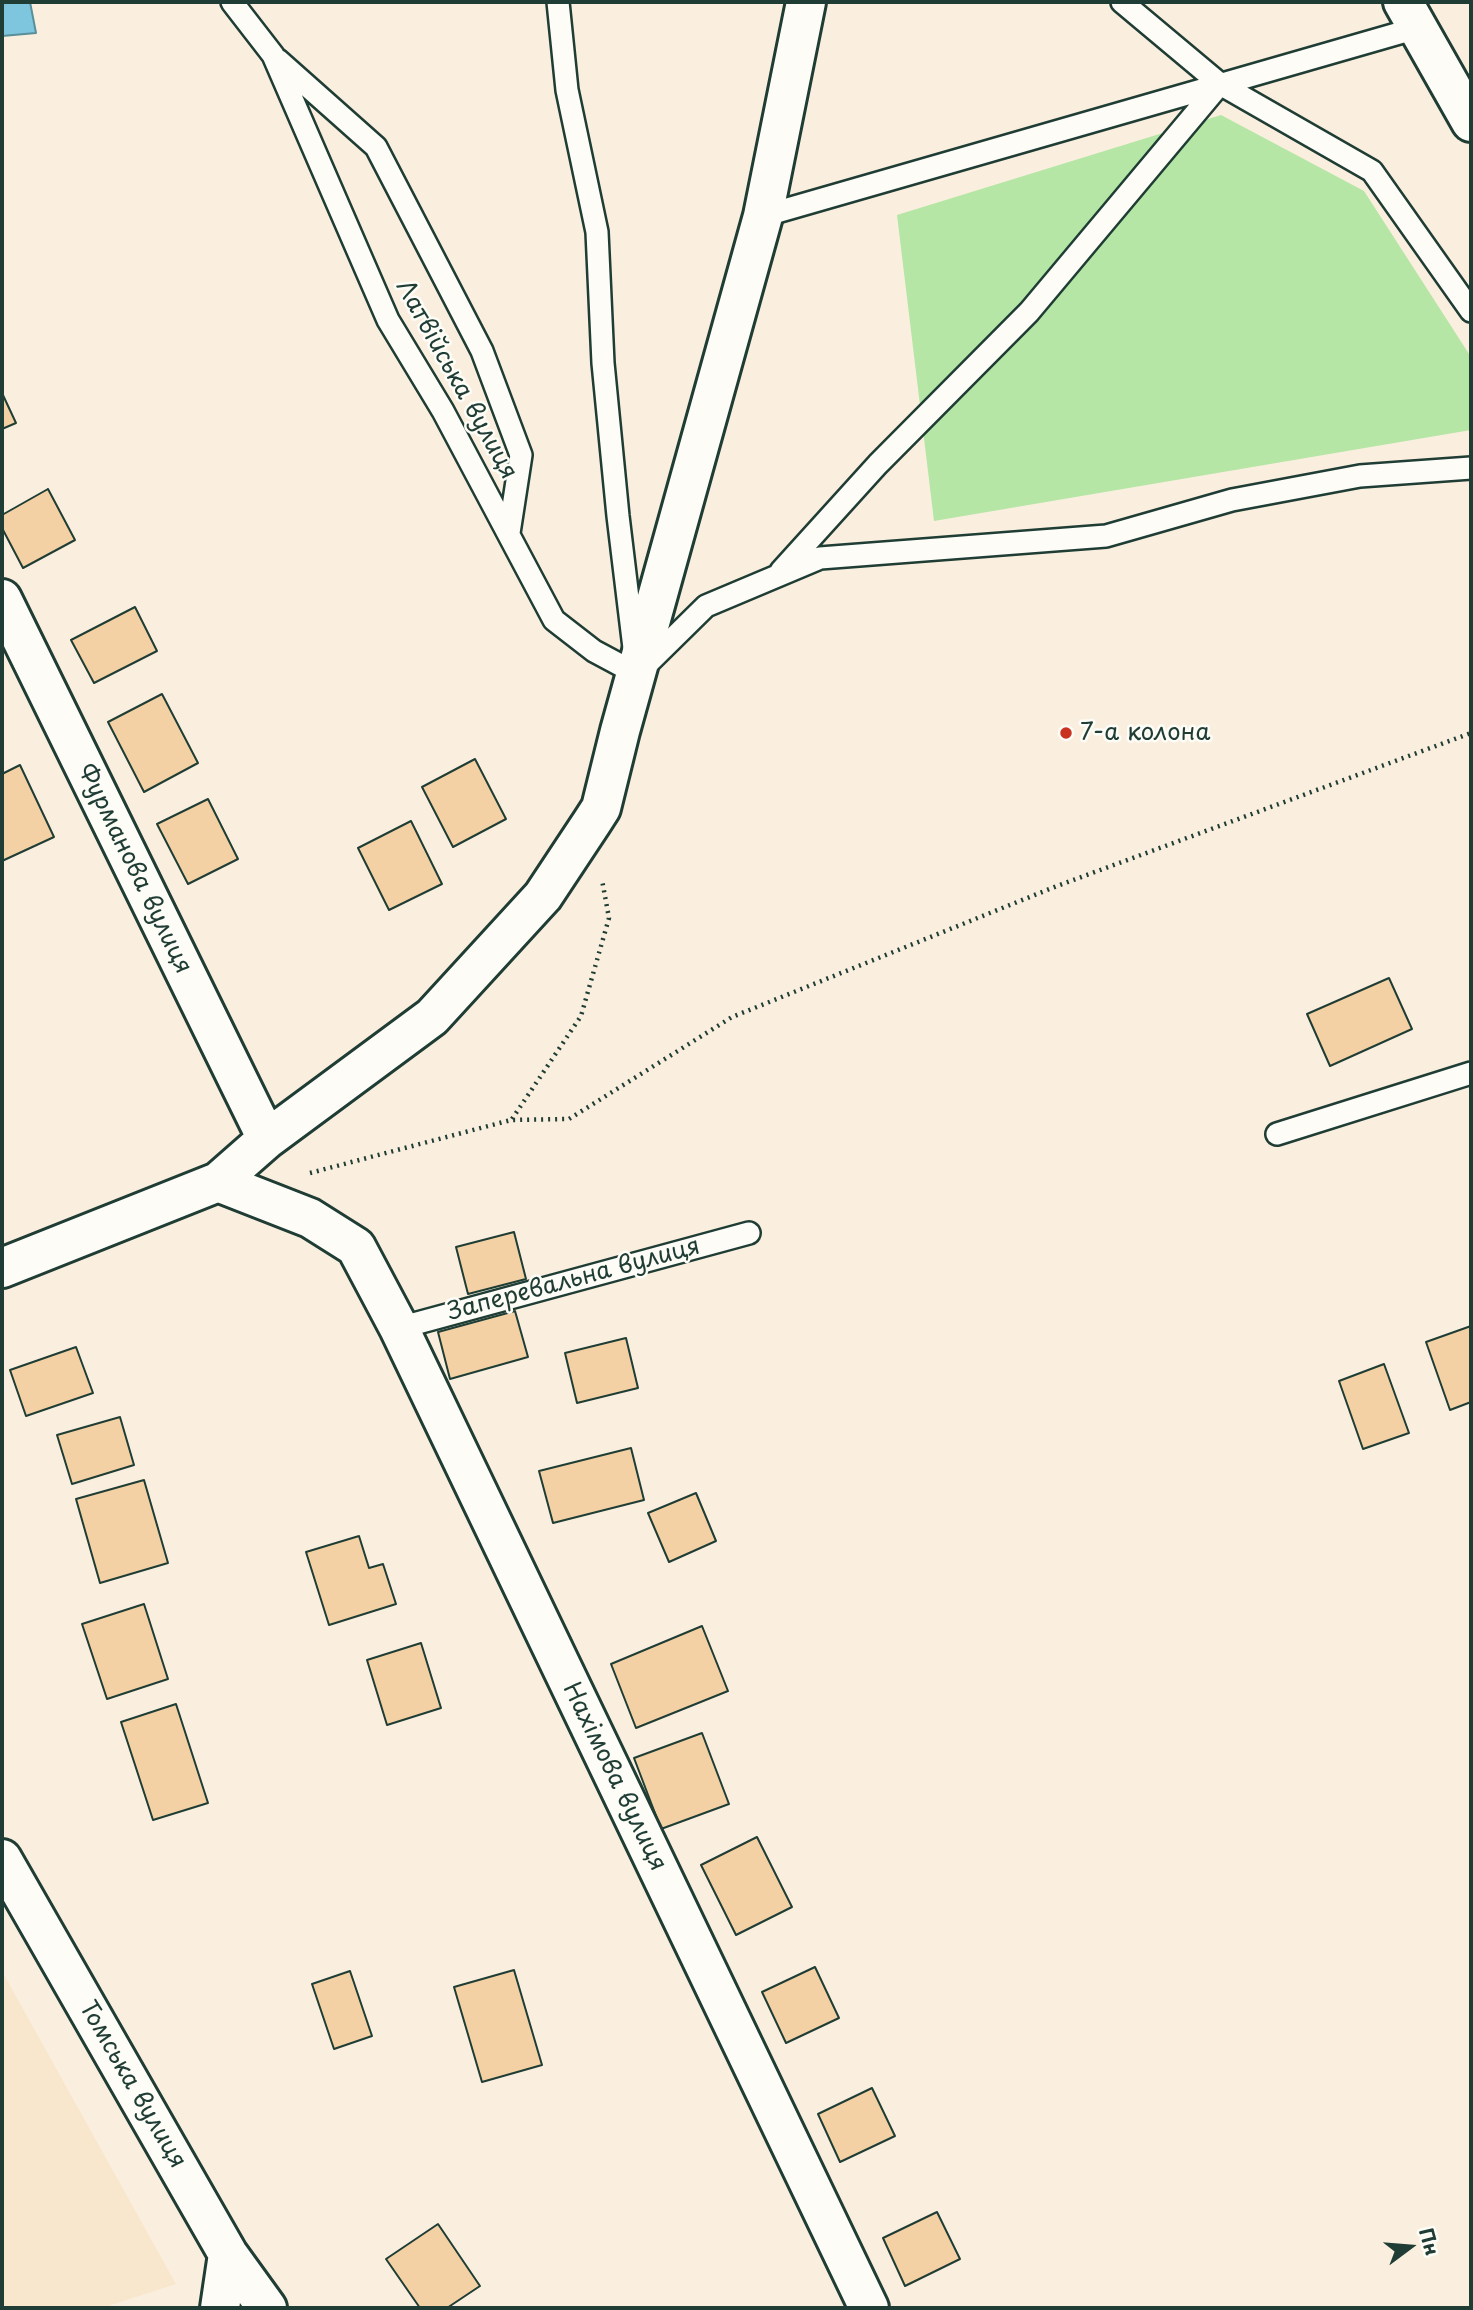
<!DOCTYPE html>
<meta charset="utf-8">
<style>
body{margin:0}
#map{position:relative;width:1473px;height:2310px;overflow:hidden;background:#faefde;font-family:"Playpen Sans",sans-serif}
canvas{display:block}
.frame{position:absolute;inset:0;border:4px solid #1f3d34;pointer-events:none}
.north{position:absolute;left:1375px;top:2212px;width:70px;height:70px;-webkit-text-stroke:5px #fdfcf7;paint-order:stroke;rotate:74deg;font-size:19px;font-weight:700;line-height:28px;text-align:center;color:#1f3d34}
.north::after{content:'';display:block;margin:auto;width:24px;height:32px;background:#1f3d34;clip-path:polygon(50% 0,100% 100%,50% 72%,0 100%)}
</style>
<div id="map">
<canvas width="1473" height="2310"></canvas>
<div class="frame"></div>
<div class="north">Пн</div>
</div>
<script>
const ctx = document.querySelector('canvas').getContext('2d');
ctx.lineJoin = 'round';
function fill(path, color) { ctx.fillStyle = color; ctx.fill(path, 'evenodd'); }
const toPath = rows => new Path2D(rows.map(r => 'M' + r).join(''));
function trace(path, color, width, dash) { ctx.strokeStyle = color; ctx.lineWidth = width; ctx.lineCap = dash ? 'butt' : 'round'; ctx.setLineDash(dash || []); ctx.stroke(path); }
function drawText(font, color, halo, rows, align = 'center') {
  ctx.font = font + ' "Playpen Sans",sans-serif'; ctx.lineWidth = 5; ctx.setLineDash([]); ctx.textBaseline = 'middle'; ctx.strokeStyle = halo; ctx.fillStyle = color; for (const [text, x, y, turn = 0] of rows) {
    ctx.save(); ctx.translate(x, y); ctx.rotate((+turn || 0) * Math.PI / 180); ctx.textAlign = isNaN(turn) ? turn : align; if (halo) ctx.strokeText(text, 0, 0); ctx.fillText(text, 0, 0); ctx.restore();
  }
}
fill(toPath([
 [2,1971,176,2284,102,2308,2,2308]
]), '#f8e6cd');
fill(toPath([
 [1221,115,1364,191,1471,357,1471,430,934,521,897,215]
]), '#b5e6a6');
const water = toPath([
 [2,2,30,2,36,33,2,36,2,2]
]);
fill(water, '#7ec6de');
trace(water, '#588f9a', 2);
const building = toPath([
 [2,393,16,423,2,429,2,393],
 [48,489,75,540,23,568,2,528,2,515,48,489],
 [135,607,157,651,94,683,71,640,135,607],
 [162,694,198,763,144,792,108,722,162,694],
 [475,759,506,819,453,847,422,787,475,759],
 [20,765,54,837,2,861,2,774,20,765],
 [208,799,238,859,188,884,157,824,208,799],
 [411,821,442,884,389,910,358,848,411,821],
 [1389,978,1412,1029,1330,1066,1307,1014,1389,978],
 [514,1232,526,1279,468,1294,456,1247,514,1232],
 [515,1311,528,1357,450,1379,438,1332,515,1311],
 [1471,1326,1471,1402,1450,1410,1426,1342,1471,1326],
 [626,1338,638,1388,577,1403,565,1353,626,1338],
 [76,1347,93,1393,26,1416,10,1370,76,1347],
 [1384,1364,1409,1433,1363,1449,1339,1381,1384,1364],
 [120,1417,134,1465,72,1484,57,1435,120,1417],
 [631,1448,644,1500,553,1523,539,1471,631,1448],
 [144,1480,168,1563,100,1583,76,1499,144,1480],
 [696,1493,716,1541,669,1562,648,1513,696,1493],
 [359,1536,369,1568,383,1564,396,1604,329,1625,306,1552,359,1536],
 [144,1604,168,1679,107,1699,82,1624,144,1604],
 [702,1626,728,1691,636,1728,611,1664,702,1626],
 [421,1643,441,1708,387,1725,367,1660,421,1643],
 [176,1704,208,1803,153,1820,121,1722,176,1704],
 [702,1733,729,1804,661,1829,634,1758,702,1733],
 [757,1837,792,1907,736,1935,701,1865,757,1837],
 [815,1967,839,2018,786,2043,762,1992,815,1967],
 [514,1970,542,2065,482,2082,454,1987,514,1970],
 [350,1971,372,2036,334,2049,312,1984,350,1971],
 [872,2088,895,2136,840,2162,818,2114,872,2088],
 [937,2212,960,2259,905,2286,883,2238,937,2212],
 [438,2224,480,2286,447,2308,420,2308,386,2259,438,2224]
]);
fill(building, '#f3d1a4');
trace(building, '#1f3d34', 2);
const lane = toPath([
 [232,2,273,55,388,320,443,411,554,620,594,651,637,674],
 [558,2,567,90,597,232,603,363,618,516,634,648],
 [1122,2,1220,84,1372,171,1471,311],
 [278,60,376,147,482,351,521,455,509,533],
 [763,216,1417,28],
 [781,571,878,464,1029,312,1220,84],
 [643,668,706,606,820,558,1106,536,1232,500,1360,476,1471,468],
 [1277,1134,1471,1073],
 [399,1328,749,1233]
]);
const street = toPath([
 [1403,2,1471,122],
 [2,599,267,1139],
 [218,1182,310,1218,356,1247,399,1328,869,2308],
 [2,1268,218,1182,267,1139,432,1017,543,896,592,822,601,808,620,731,763,216,806,2],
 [2,1859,228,2254,267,2308],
 [220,2308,228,2254]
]);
trace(lane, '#1f3d34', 26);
trace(street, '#1f3d34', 44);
trace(toPath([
 [512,1119,581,1016,609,918,602,880],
 [310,1173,511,1120,569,1119,732,1017,1057,886,1471,733]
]), '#1f3d34', 4.5, [2, 5]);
trace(lane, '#fdfcf7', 21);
trace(street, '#fdfcf7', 38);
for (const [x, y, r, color] of [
 [1066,733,7,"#c8321e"]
]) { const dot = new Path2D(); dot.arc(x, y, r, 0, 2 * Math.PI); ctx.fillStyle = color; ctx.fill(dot); trace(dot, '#fdfcf7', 2.5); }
drawText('24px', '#1f3d34', '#fdfcf7', [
 ["Латвiйська вулиця",456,380,61],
 ["Фурманова вулиця",134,869,64],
 ["Заперевальна вулиця",574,1280,-15],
 ["Нахімова вулиця",614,1777,64],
 ["Томська вулиця",132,2085,60]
]);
drawText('24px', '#1f3d34', '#fdfcf7', [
 ["7-а колона",1080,733]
], 'left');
</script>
